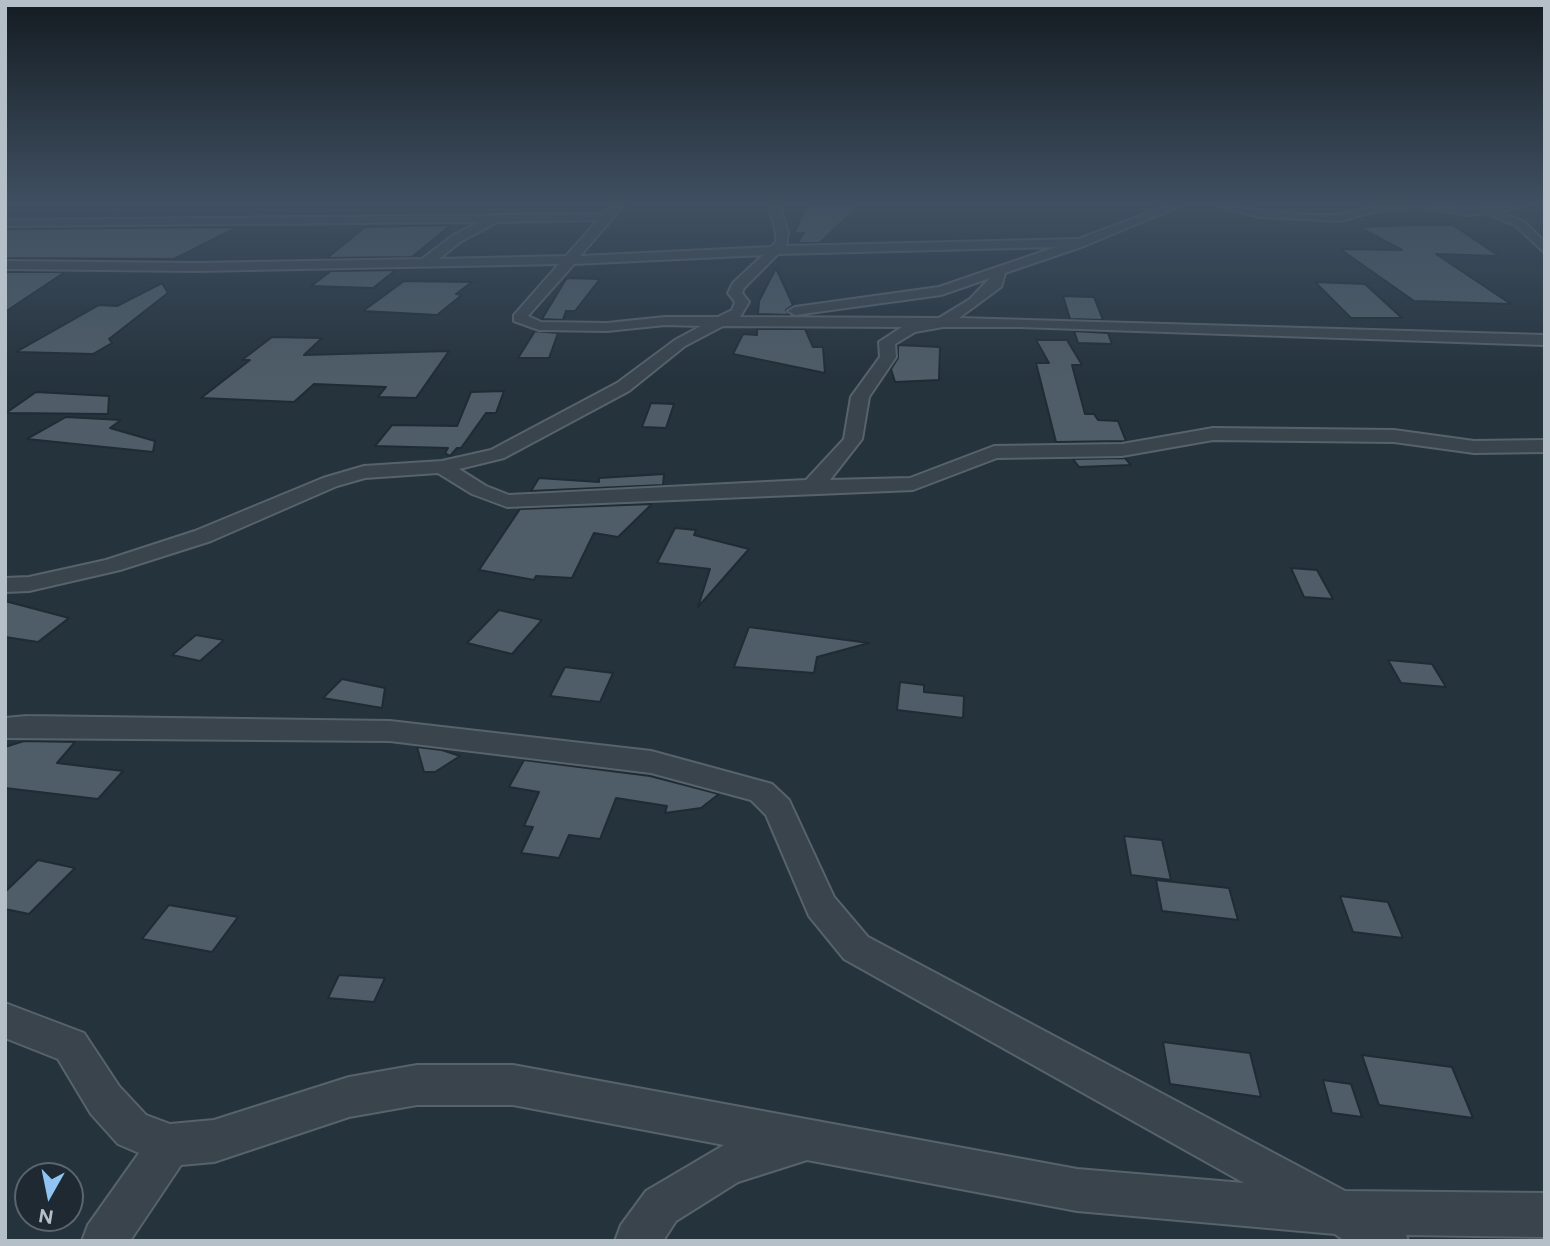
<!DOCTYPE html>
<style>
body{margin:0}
#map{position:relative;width:1550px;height:1246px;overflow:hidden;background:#25333d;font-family:Figtree,sans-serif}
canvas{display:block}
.frame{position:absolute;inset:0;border:7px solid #b5bfc8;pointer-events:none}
.north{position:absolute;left:14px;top:1162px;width:70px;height:70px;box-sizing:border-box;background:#1e2932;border:2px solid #5a656e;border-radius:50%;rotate:189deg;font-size:19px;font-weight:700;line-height:28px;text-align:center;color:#b5bfc8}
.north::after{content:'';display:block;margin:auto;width:24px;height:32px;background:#90c4f2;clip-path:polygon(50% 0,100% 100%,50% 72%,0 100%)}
</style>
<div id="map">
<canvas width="1550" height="1246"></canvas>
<div class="frame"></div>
<div class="north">N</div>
</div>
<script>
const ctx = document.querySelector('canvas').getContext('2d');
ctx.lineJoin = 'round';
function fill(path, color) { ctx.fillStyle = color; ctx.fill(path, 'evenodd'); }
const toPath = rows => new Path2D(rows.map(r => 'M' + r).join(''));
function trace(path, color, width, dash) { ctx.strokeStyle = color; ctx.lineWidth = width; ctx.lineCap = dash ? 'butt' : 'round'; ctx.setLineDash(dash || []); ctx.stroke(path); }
const building = toPath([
 [858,206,820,243,797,243,804,233,794,233,806,207,858,206],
 [108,213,191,213,102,216,108,213],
 [451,225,412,257,327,258,365,227,451,225],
 [1413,225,1453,225,1499,256,1436,254,1511,304,1414,301,1340,249,1402,250,1359,227,1413,225],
 [238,227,174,259,5,258,5,229,238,227],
 [776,268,793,305,786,310,789,315,758,314,759,301,776,268],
 [396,270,373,288,311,286,331,271,396,270],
 [5,272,65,272,5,312,5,272],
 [570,278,600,279,575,311,566,311,563,320,542,319,566,279,570,278],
 [404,281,472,282,456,294,462,295,437,315,363,311,404,281],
 [1315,282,1365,284,1402,318,1351,318,1315,282],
 [162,283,168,293,109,339,112,343,93,354,16,352,99,305,117,306,162,283],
 [1063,296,1094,297,1103,320,1070,319,1063,296],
 [757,329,805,329,813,347,823,347,825,373,733,354,743,334,757,335,757,329],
 [535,331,558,333,549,358,518,358,535,331],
 [1074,331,1108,333,1112,344,1078,343,1074,331],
 [272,337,322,338,304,355,449,351,416,398,378,397,386,387,314,384,294,402,201,398,250,360,242,360,272,337],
 [1036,340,1067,340,1082,365,1072,365,1085,414,1094,414,1098,420,1118,421,1126,441,1056,442,1036,363,1049,363,1036,340],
 [898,345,940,347,939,380,895,382,891,369,898,358,898,345],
 [504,391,496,413,486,413,461,448,457,448,450,456,445,453,448,448,375,446,392,425,457,426,471,392,504,391],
 [36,392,109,396,108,414,6,413,36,392],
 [651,403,674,404,666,428,642,427,651,403],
 [66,417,121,420,110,428,155,441,153,452,27,439,66,417],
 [1125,458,1131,465,1079,467,1073,459,1125,458],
 [664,474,663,485,531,491,539,478,599,482,599,478,664,474],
 [652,504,618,537,594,533,572,578,536,576,534,580,479,570,520,509,652,504],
 [675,528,696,530,694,535,749,549,698,607,710,569,657,563,675,528],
 [1291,568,1317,570,1333,599,1304,597,1291,568],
 [5,601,69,618,38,642,5,637,5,601],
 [499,610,542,620,512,654,467,643,499,610],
 [749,627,869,643,817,657,814,673,734,667,749,627],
 [196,635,224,640,200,661,172,655,196,635],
 [1388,660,1432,664,1446,687,1401,683,1388,660],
 [565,667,613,673,600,702,550,696,565,667],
 [342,679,385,688,382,708,323,698,342,679],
 [900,682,924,685,924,692,964,696,963,718,897,710,900,682],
 [24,741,75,742,57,763,123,771,98,799,5,788,5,747,24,741],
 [417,747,442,750,460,756,435,772,424,772,417,747],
 [524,760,650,776,719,794,701,808,665,813,667,806,616,798,600,839,569,835,559,858,521,853,533,827,524,826,539,792,509,787,524,760],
 [1124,836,1162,840,1171,880,1131,875,1124,836],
 [38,860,75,868,29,914,5,909,5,892,38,860],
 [1156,880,1229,888,1238,920,1162,911,1156,880],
 [1340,896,1388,902,1403,938,1353,932,1340,896],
 [169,905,238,917,212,952,142,939,169,905],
 [339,975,385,978,374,1002,328,998,339,975],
 [1163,1042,1250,1053,1261,1097,1170,1084,1163,1042],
 [1362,1055,1452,1067,1473,1118,1379,1105,1362,1055],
 [1323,1080,1351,1084,1362,1117,1332,1113,1323,1080]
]);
fill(building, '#4e5d67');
trace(building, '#202b34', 2);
const minor = toPath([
 [611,206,623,206,580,256,771,247,776,242,776,233,769,206,780,206,788,233,786,246,1078,239,1166,206,1180,206,1084,246,1005,273,1001,287,959,318,1545,335,1545,345,1020,327,943,327,915,332,895,344,896,357,869,397,862,439,830,480,910,478,994,446,1122,444,1213,428,1394,430,1474,441,1545,440,1545,452,1474,453,1394,442,1213,440,1122,456,997,458,913,490,507,507,472,494,438,473,365,478,337,486,211,541,120,570,29,591,5,592,5,578,29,577,106,560,195,531,323,478,364,466,442,461,491,450,617,383,675,340,701,326,665,325,607,331,539,330,514,321,514,315,559,264,197,271,5,269,5,261,197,263,422,259,452,236,479,222,5,226,5,220,604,214,611,206],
 [598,220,566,256,439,259,460,242,497,222,598,220],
 [1056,247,939,287,795,307,788,311,795,315,941,295,990,278,970,299,939,318,740,317,749,302,742,293,744,288,778,254,1056,247],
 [763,255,733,283,728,293,735,302,732,310,718,317,665,317,607,323,541,322,528,316,574,264,763,255],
 [723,326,902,327,879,342,880,357,851,397,844,439,806,480,509,495,486,486,459,469,504,458,629,391,685,346,723,326],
 [1218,206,1307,215,1340,215,1373,206,1412,206,1406,209,1384,209,1340,221,1260,217,1218,206],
 [1419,206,1468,209,1523,206,1499,212,1523,221,1545,242,1545,253,1515,225,1485,213,1468,215,1419,206],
 [27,716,390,721,651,751,772,784,789,800,834,897,868,937,1345,1191,1545,1193,1545,1237,1406,1235,1408,1241,1345,1241,1335,1234,1077,1211,807,1160,738,1182,676,1221,663,1241,615,1241,621,1225,646,1191,724,1145,513,1105,417,1105,349,1117,214,1162,181,1165,130,1241,82,1241,88,1225,139,1153,118,1144,91,1114,58,1059,5,1038,5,1003,84,1033,119,1086,146,1115,170,1124,214,1120,349,1077,417,1065,513,1065,1077,1169,1244,1183,844,959,809,916,766,815,751,800,651,773,390,741,5,738,5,718,27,716]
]);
trace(minor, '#57626b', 4);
fill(minor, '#39444d');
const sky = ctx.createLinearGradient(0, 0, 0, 380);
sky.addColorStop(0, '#141c22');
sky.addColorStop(0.54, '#405062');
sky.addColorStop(1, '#40506200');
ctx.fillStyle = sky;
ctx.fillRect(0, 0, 1550, 380);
</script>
